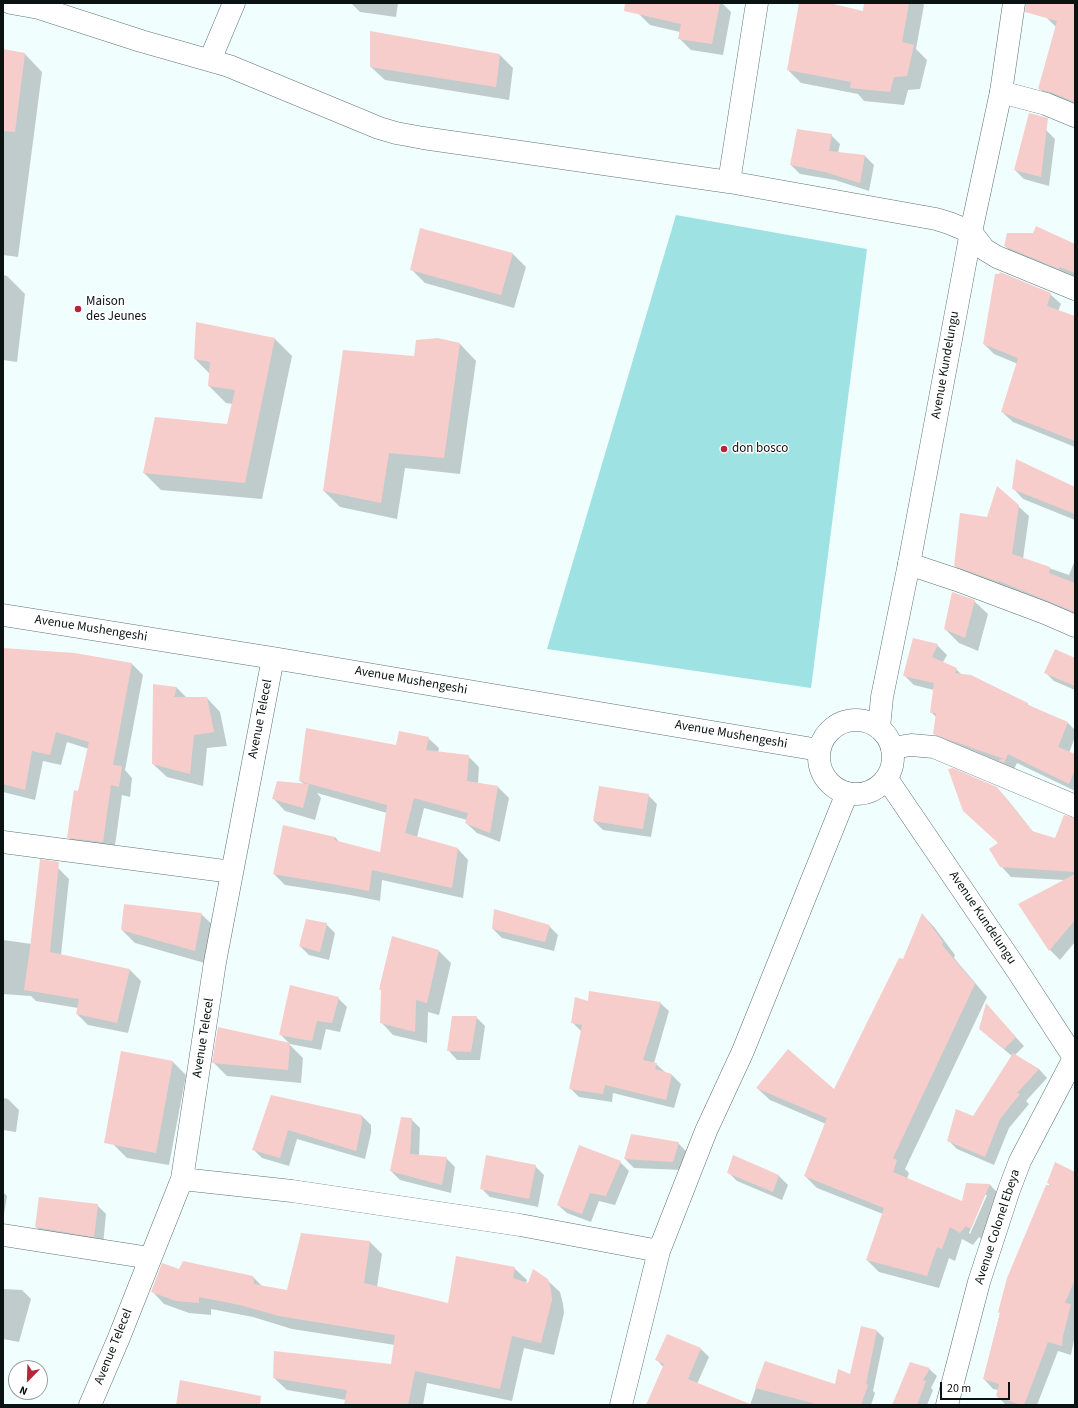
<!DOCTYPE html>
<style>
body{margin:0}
#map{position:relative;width:1078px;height:1408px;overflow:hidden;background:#f1fefe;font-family:"Source Sans 3",sans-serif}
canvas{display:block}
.frame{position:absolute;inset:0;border:4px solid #0a1212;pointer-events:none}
.north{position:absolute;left:8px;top:1360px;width:40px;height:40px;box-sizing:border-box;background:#fff;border:1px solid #9da0a0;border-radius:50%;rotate:203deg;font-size:11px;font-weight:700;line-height:16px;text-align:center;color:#0a1212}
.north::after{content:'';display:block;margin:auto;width:14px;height:18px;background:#b72539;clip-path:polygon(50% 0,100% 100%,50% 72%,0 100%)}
.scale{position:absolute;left:940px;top:1382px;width:70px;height:18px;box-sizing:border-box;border:2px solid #0a1212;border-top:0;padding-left:5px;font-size:12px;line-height:14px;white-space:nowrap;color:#0a1212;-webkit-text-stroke:3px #fff;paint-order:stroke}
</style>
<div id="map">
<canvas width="1078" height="1408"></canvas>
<div class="frame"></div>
<div class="north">N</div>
<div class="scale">20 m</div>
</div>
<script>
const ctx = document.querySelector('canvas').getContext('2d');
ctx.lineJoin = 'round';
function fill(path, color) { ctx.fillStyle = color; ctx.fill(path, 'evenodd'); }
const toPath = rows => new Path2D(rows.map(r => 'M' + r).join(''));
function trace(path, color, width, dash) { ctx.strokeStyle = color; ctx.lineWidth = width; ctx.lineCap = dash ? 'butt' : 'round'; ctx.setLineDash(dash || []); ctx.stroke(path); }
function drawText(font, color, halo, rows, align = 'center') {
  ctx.font = font + ' "Source Sans 3",sans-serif'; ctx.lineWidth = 3; ctx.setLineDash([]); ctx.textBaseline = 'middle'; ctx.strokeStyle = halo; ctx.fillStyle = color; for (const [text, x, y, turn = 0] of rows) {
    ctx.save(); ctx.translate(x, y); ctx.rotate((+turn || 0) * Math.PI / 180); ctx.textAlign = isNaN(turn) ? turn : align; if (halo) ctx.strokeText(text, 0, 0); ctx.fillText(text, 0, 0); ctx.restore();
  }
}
fill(toPath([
 [676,215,867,249,811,688,547,649]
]), '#9ee2e3');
fill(toPath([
 [351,3,398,3,396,17,360,12],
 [641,3,722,3,731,12,723,55,691,50,679,38,680,32,650,25,638,13],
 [800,3,825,3,863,12,865,3,922,3,924,5,916,49,927,60,920,89,908,90,904,105,864,101,858,94,801,83,788,70],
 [1048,3,1075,3,1075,109,1051,100,1040,89,1057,28,1046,17],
 [3,50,25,54,42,72,18,257,3,255],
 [500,55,513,68,509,100,385,80,371,67],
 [1046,130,1055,139,1049,186,1024,179,1015,170],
 [831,135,840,144,838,153,865,156,874,165,869,191,835,180,800,174,791,165],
 [1075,245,1075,277,1014,255,1005,246],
 [513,254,526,267,514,308,425,283,412,270],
 [3,275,7,276,25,294,17,362,3,360],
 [1050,294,1061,304,1058,311,1075,317,1075,447,1013,422,1002,412,1018,364,994,354,984,344],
 [197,323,275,339,292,356,262,499,161,490,144,473,228,425,233,404,226,403,209,386,210,374,195,359],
 [460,344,476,361,460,474,405,468,397,519,340,507,324,491,415,357],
 [1013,488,1075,488,1075,520,1023,499],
 [1018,506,1029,516,1023,559,1069,575,1075,560,1075,617,966,576,955,566],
 [974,601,988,614,978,651,959,643,945,629],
 [937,645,947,655,943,662,956,669,962,675,1068,723,1075,730,1075,737,1069,753,1075,755,1075,791,1017,763,1013,771,944,743,934,733,936,717,931,712,934,690,914,685,904,675],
 [3,649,132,664,143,675,125,770,132,778,130,797,122,795,114,853,79,848,68,837,89,749,67,742,61,765,43,761,35,800,3,792],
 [1075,658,1075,690,1054,681,1045,672],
 [154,685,177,688,187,698,207,698,220,712,227,746,207,748,203,786,167,777,153,764],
 [428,738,439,748,438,753,468,756,479,767,478,783,498,787,509,798,500,842,477,833,466,823,467,820,424,808,417,837,458,849,468,860,463,898,382,880,380,901,350,895,285,885,274,874,335,837,340,843,381,853,387,813,317,793,321,798,315,820,285,811,273,798,304,784,300,781,397,746],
 [997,788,1007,799,1034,833,1056,839,1075,823,1075,942,1060,960,1050,950,1020,905,1065,880,1011,877,1001,866],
 [648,795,657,804,651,837,603,830,594,821],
 [58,868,69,879,61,955,130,970,141,981,128,1033,88,1025,77,1014,78,1008,36,1001,31,996,3,994,3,940,32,944],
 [201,914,215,927,208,964,135,943,122,930],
 [923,915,934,927,955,955,954,958,987,997,905,1169,909,1173,907,1179,963,1202,967,1184,990,1185,1002,1197,984,1241,979,1237,973,1245,962,1239,955,1261,949,1258,939,1288,879,1272,867,1260,883,1214,817,1188,805,1176,826,1124,770,1100,757,1088,835,1091,903,960],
 [984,1195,987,1195,970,1234,969,1233],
 [326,924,335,933,329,960,309,955,300,946],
 [549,926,558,935,554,951,502,938,493,929],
 [439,951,451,963,439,1015,428,1012,427,1043,393,1035,381,1022,382,992,380,989],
 [338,998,347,1007,340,1032,326,1029,321,1050,290,1044,281,1035],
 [588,1002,660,1003,669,1011,654,1063,656,1064,666,1073,672,1075,681,1084,674,1108,613,1093,612,1102,579,1097,570,1088,582,1032,572,1022],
 [994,1014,1024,1046,1015,1055,1039,1069,1047,1078,1026,1101,1029,1104,1009,1128,994,1165,957,1149,948,1140,973,1117,1012,1056,989,1037,980,1028],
 [476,1017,485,1026,480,1060,457,1060,449,1051],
 [289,1044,303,1058,301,1083,227,1076,213,1062],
 [172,1061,186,1075,169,1165,127,1158,106,1137],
 [272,1096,362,1116,371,1125,371,1133,365,1159,297,1139,289,1166,262,1158,253,1149],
 [3,1098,8,1099,19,1110,16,1132,3,1130],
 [411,1119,420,1128,419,1156,446,1158,455,1167,451,1193,400,1180,391,1171],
 [678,1143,687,1152,682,1170,634,1168,625,1159],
 [733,1157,779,1176,788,1185,782,1200,737,1181,728,1172],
 [620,1162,629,1171,615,1205,599,1201,591,1222,567,1213,558,1205],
 [535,1166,544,1175,538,1207,490,1197,481,1188],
 [1075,1173,1075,1335,1071,1355,1058,1351,1037,1405,1006,1405,997,1396,998,1390,993,1389,984,1379,1000,1313,999,1312,1051,1186,1048,1183],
 [3,1192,7,1196,3,1220],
 [97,1205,106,1214,103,1245,45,1236,36,1227],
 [370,1242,382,1254,377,1287,449,1304,514,1268,527,1280,526,1283,547,1280,560,1292,563,1304,564,1313,554,1355,524,1348,512,1401,427,1383,423,1405,345,1405,346,1400,287,1390,274,1378,392,1365,395,1345,292,1329,253,1317,211,1309,211,1315,189,1313,164,1304,152,1291,180,1270,253,1277,263,1287,288,1291],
 [3,1289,22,1290,31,1299,19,1342,3,1339],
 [877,1331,884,1338,873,1391,875,1393,871,1405,750,1405,765,1362,836,1385,851,1375],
 [701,1349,709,1357,697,1384,747,1405,647,1405,663,1367,657,1360],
 [929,1369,937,1376,931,1388,933,1390,927,1405,898,1405]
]), '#0003');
fill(toPath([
 [625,3,720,3,712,44,678,39,681,24,624,11],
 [799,3,829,3,863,11,864,3,909,3,902,42,914,45,907,76,894,77,890,92,850,88,851,82,787,70],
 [1026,3,1075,3,1075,102,1051,92,1038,89,1057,21,1025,12],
 [370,31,500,54,496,87,370,67],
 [3,49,25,53,15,132,3,131],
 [1029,113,1048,118,1041,177,1014,170],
 [797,129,832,134,829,151,865,155,860,183,825,172,790,165],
 [1036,226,1075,244,1075,273,1060,267,1059,269,1004,246,1007,233,1033,233],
 [420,228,513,253,501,295,410,270],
 [1000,272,1051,293,1047,306,1075,316,1075,441,1001,412,1018,358,983,344,995,274,999,274],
 [196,322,275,338,245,483,143,473,155,417,227,424,235,390,208,386,210,362,194,359],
 [438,338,460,343,444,458,389,453,381,503,323,491,343,350,414,356,416,340],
 [1016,459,1075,487,1075,514,1012,489],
 [997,486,1019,505,1012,554,1050,567,1049,573,1075,583,1075,612,999,581,999,582,954,566,960,513,987,517],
 [952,592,975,600,965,638,944,629],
 [913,638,938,644,932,657,957,668,955,673,971,675,1028,703,1028,705,1068,722,1058,747,1075,754,1075,769,1069,784,1008,754,1004,763,998,760,1004,759,933,734,936,713,930,713,934,683,903,676],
 [3,648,75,653,132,663,113,765,122,766,119,787,111,785,103,842,67,838,74,790,78,791,89,742,56,732,50,755,32,751,25,790,3,784],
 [1055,649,1075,658,1075,686,1044,673],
 [153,684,177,687,174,697,207,697,214,732,194,735,190,774,152,764],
 [306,728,396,745,399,731,429,737,426,750,469,755,467,781,498,786,490,833,465,823,468,813,414,798,405,833,458,848,452,888,372,870,369,891,338,885,273,874,283,825,335,837,334,840,380,852,387,805,299,781],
 [953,768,997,787,1032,831,1055,838,1064,815,1075,818,1075,872,1000,867,989,849,998,843,963,811,948,769],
 [277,781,309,784,303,808,272,799],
 [599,786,649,794,643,829,593,821],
 [40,859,59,862,50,952,130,969,117,1023,76,1014,79,999,24,990,30,948],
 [1075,874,1075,920,1049,951,1018,904],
 [124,904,202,913,195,951,121,930],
 [494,909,550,925,545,942,492,929],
 [922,913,943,942,942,945,975,984,893,1158,897,1160,893,1172,962,1201,966,1183,990,1184,971,1229,966,1226,960,1233,950,1227,942,1249,937,1247,927,1276,866,1260,884,1208,804,1176,827,1118,756,1088,788,1049,834,1089,899,958,903,959],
 [306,919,327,923,320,952,299,946],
 [392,936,439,950,427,1003,416,1000,415,1032,380,1023,381,990,379,989],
 [290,985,339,997,332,1023,317,1021,312,1041,279,1035],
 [589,991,661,1002,643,1060,657,1063,655,1069,672,1074,666,1100,605,1085,603,1094,569,1089,582,1025,571,1023,575,997,588,1001],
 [986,1003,1016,1037,1004,1049,979,1029],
 [452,1016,477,1016,471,1052,447,1051],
 [218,1027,290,1043,288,1070,212,1063],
 [121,1051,173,1061,156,1153,104,1143],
 [1013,1053,1039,1069,1017,1093,1020,1094,1000,1119,985,1157,947,1141,956,1109,973,1116],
 [271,1095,362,1115,362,1123,356,1151,288,1130,280,1158,252,1150],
 [401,1117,412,1118,410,1154,447,1157,442,1185,390,1171],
 [631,1134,679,1142,673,1162,624,1159],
 [579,1145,621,1161,606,1196,590,1193,582,1214,557,1205],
 [486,1155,536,1165,529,1199,480,1189],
 [733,1155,779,1175,773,1192,727,1173],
 [1055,1162,1075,1172,1075,1279,1065,1303,1071,1304,1063,1336,1062,1346,1048,1342,1024,1405,1021,1405,996,1396,999,1384,983,1379,1000,1313,998,1312,1007,1278,1046,1185,1052,1185,1047,1183],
 [39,1197,98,1204,94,1237,35,1227],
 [301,1233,370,1241,364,1283,448,1303,456,1256,515,1267,513,1278,528,1283,533,1269,548,1279,551,1290,552,1300,541,1343,512,1336,500,1389,415,1371,408,1405,344,1405,347,1390,273,1378,274,1351,391,1364,395,1335,279,1316,240,1305,199,1297,199,1303,176,1301,151,1292,162,1263,179,1269,183,1261,253,1276,254,1284,287,1290],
 [861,1326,877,1330,866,1384,868,1385,861,1405,820,1405,755,1388,765,1361,835,1384,838,1369,850,1374],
 [667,1334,701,1348,688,1379,750,1404,750,1405,646,1405,664,1364,655,1360],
 [910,1362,930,1368,923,1380,926,1381,917,1405,892,1405],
 [180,1380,261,1396,260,1405,176,1405]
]), '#f7cdcc');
const street = toPath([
 [11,3,39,8,141,41,229,66,379,128,396,133,423,138,729,182,936,219,949,223,971,232,984,249,997,257,1075,289],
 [210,60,234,3],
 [1001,92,1046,104,1075,116],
 [729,182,757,3],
 [909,564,957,580,1045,613,1075,626],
 [3,615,273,658,819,750],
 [892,748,911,745,934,747,1075,806],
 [3,842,232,872],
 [182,1179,292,1191,520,1225,659,1251],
 [3,1235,150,1258],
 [90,1405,118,1340,182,1179,215,962,273,658],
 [621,1405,659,1251,706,1131,743,1051,847,793],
 [947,1405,979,1282,1009,1190,1020,1161,1074,1058]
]);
const secondary = toPath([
 '819 757a37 37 0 1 1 74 0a37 37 0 1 1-74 0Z',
 [879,728,882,697,909,564,971,232,1001,92,1014,3],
 [887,779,1017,970,1075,1059]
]);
trace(street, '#5f7373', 23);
trace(secondary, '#5f7373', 23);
trace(street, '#fff', 22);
trace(secondary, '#fff', 22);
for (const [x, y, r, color] of [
 [78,309,4,"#b72539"],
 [724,449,4,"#b72539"]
]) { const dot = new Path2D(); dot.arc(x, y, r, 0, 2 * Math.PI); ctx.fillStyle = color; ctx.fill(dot); trace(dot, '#fff', 1.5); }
drawText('13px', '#0a1212', '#fff', [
 ["Maison",86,302],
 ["des Jeunes",86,317],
 ["don bosco",732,449]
], 'left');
drawText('13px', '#0a1212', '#fff', [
 ["Avenue Kundelungu",946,365,-80],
 ["Avenue Mushengeshi",91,629,9],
 ["Avenue Mushengeshi",411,681,10],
 ["Avenue Telecel",261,719,-79],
 ["Avenue Mushengeshi",731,735,10],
 ["Avenue Kundelungu",982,918,56],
 ["Avenue Telecel",204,1038,-81],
 ["Avenue Colonel Ebeya",998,1227,-72],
 ["Avenue Telecel",114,1347,-68]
]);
</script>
